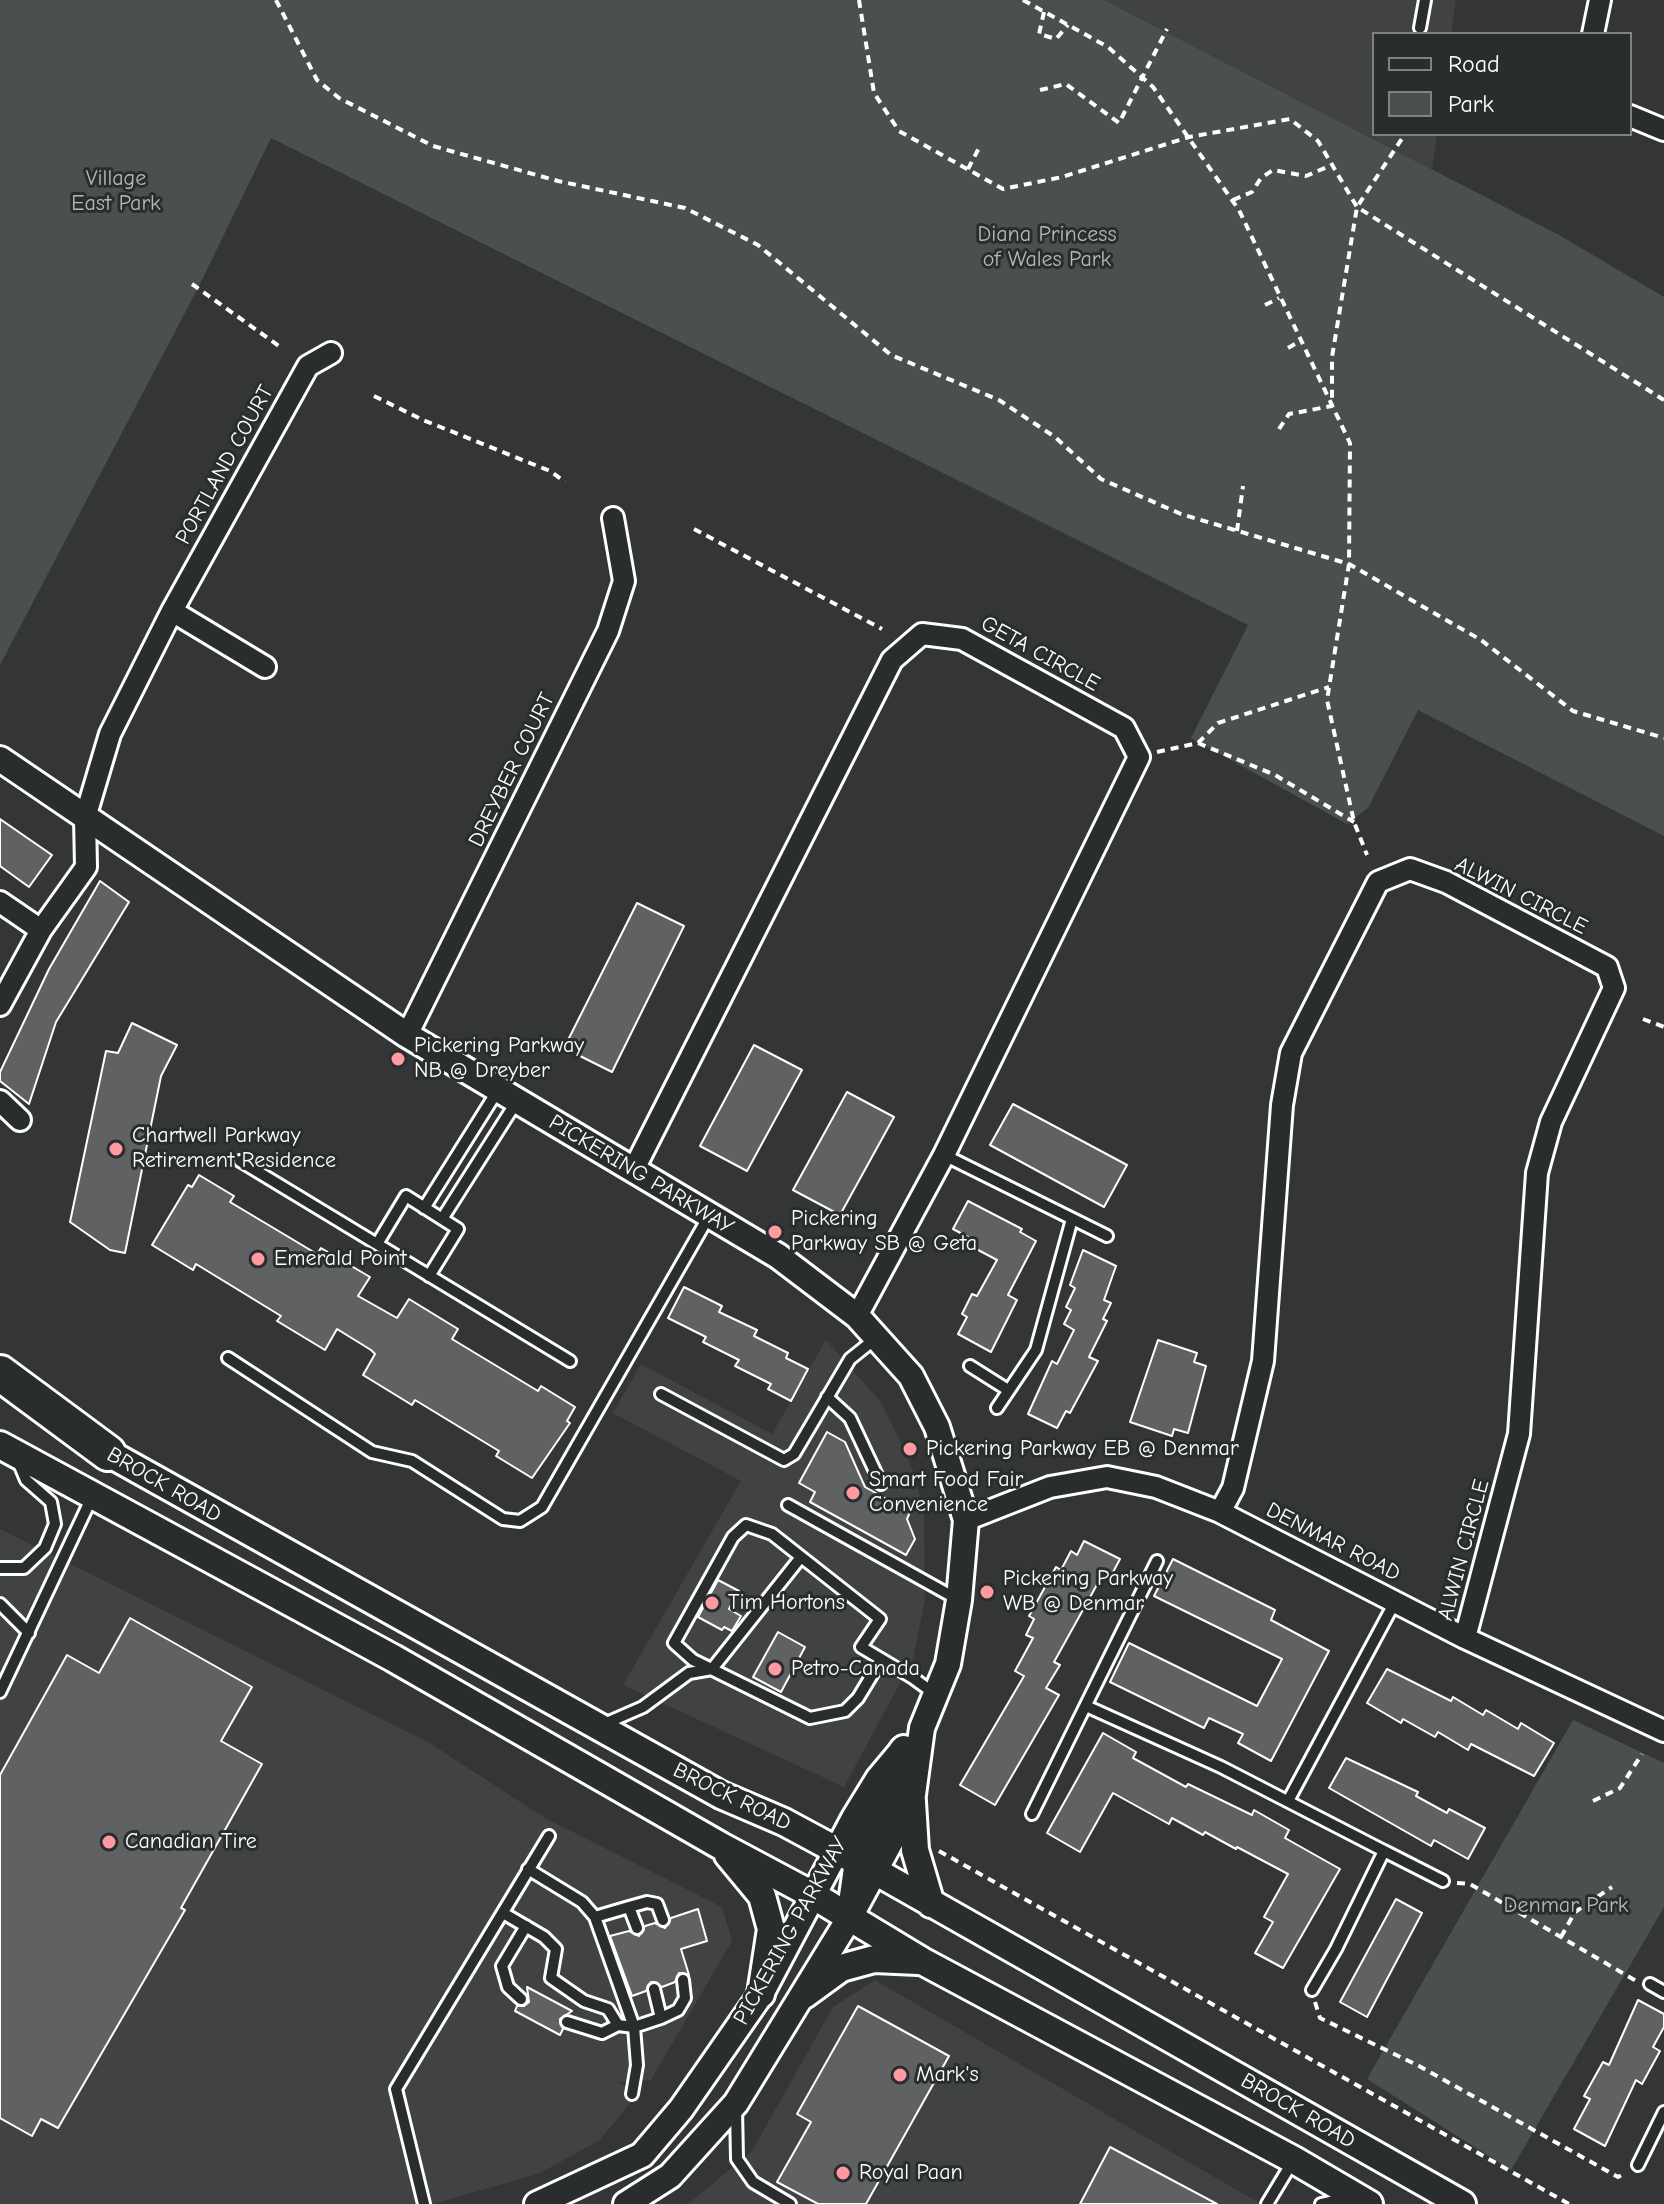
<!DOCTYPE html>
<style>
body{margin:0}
#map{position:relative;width:1664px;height:2204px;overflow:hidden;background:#333536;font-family:"Comic Neue",sans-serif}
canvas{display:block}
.legend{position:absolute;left:1372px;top:32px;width:260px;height:104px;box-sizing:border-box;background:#2a2d2e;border:2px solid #7f8182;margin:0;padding:10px 14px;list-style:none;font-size:24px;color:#fff}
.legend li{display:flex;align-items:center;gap:16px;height:40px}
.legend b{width:40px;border:2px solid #7f8182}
</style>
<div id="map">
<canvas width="1664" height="2204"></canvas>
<ul class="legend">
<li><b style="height:10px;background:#2a2d2e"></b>Road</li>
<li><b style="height:22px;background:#4c4f50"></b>Park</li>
</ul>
</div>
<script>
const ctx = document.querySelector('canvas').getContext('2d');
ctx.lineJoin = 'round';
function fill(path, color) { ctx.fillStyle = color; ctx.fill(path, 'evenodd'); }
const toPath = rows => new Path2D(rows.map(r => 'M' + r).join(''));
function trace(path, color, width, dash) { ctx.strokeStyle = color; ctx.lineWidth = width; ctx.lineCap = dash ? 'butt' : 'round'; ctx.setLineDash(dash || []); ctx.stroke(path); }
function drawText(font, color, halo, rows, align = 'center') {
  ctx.font = font + ' "Comic Neue",sans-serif'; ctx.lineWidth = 6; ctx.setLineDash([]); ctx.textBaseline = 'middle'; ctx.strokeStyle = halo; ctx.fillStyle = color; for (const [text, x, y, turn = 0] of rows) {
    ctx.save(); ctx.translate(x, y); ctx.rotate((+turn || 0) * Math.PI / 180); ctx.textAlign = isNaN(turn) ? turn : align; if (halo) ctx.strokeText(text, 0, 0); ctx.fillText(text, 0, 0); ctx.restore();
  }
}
fill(toPath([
 [1104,0,1456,0,1451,34,1374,34,1374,134,1437,134,1432,169],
 [826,1340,881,1402,908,1457,924,1509,925,1600,913,1659,844,1787,623,1685,741,1481,613,1413,641,1364,772,1434],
 [0,1529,428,1742,545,1818,722,1907,732,1941,651,2080,619,2082,637,2095,600,2140,538,2174,433,2204,0,2204],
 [875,1980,1261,2204,688,2204,752,2151,833,2007]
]), '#404243');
fill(toPath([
 [0,0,1104,0,1559,235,1664,297,1664,836,1418,710,1368,808,1347,824,1191,738,1248,625,271,138,199,286,0,665],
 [1573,1720,1664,1763,1664,1907,1511,2170,1367,2079]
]), '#4c4f50');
const building = toPath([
 [0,819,52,855,29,887,0,866,0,819],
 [100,881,129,902,56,1022,29,1104,0,1081,0,1072,49,969,100,881],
 [637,903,684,926,612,1072,564,1048,637,903],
 [132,1023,177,1045,161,1076,125,1253,110,1250,70,1222,106,1051,118,1053,132,1023],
 [754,1045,802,1070,747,1171,700,1146,754,1045],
 [847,1092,894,1117,840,1215,793,1190,847,1092],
 [1013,1104,1127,1165,1104,1207,990,1145,1013,1104],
 [199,1175,234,1196,230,1202,317,1254,321,1248,370,1277,358,1296,397,1318,409,1299,458,1329,452,1339,538,1391,541,1386,575,1407,567,1421,570,1423,532,1478,496,1456,499,1451,415,1400,412,1405,363,1375,375,1354,371,1350,337,1329,325,1350,277,1321,281,1316,196,1264,193,1270,152,1245,188,1185,192,1187,199,1175],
 [968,1201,1022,1229,1020,1232,1036,1241,1008,1295,1017,1300,991,1352,958,1334,967,1317,962,1314,972,1294,977,1296,997,1260,965,1243,968,1237,953,1229,968,1201],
 [1083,1250,1116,1266,1104,1300,1111,1303,1103,1319,1107,1321,1089,1357,1098,1361,1070,1413,1066,1411,1057,1428,1028,1414,1052,1361,1057,1364,1074,1330,1064,1324,1071,1310,1066,1307,1075,1288,1070,1285,1083,1250],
 [684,1287,722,1306,719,1312,757,1330,754,1336,788,1353,786,1358,808,1369,791,1401,768,1389,771,1384,735,1366,739,1360,703,1342,706,1337,668,1318,684,1287],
 [1158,1340,1197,1353,1194,1362,1206,1366,1188,1433,1174,1429,1172,1436,1130,1422,1158,1340],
 [827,1432,845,1442,865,1487,910,1512,907,1519,915,1539,906,1555,810,1502,815,1492,799,1483,827,1432],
 [1084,1541,1120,1559,1111,1576,1104,1572,1054,1662,1060,1665,1046,1688,1059,1695,995,1805,960,1785,1024,1676,1015,1671,1033,1638,1026,1635,1034,1619,1029,1616,1056,1567,1061,1570,1071,1551,1077,1555,1084,1541],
 [1173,1559,1275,1610,1271,1620,1329,1651,1271,1761,1238,1743,1243,1734,1209,1718,1204,1728,1110,1682,1129,1643,1257,1706,1282,1659,1154,1596,1173,1559],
 [718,1580,739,1591,729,1609,741,1616,732,1631,724,1627,722,1630,698,1617,718,1580],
 [130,1618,252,1687,221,1741,262,1764,181,1908,185,1910,58,2128,41,2119,32,2136,0,2118,0,1775,67,1655,99,1673,130,1618],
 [778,1632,805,1647,781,1692,753,1677,778,1632],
 [1387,1669,1451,1701,1453,1697,1483,1715,1486,1710,1518,1729,1521,1723,1554,1743,1534,1776,1471,1744,1468,1750,1438,1732,1435,1737,1403,1719,1401,1723,1367,1703,1387,1669],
 [1103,1733,1136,1752,1133,1758,1186,1787,1188,1784,1252,1815,1254,1810,1289,1830,1285,1838,1340,1869,1283,1968,1255,1953,1273,1922,1264,1917,1288,1874,1237,1847,1236,1849,1205,1832,1203,1835,1172,1818,1169,1824,1113,1793,1080,1852,1047,1833,1103,1733],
 [1346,1758,1418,1792,1416,1796,1447,1813,1449,1809,1485,1828,1468,1859,1434,1840,1431,1846,1329,1788,1346,1758],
 [1396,1899,1422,1913,1367,2017,1340,2002,1396,1899],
 [698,1909,707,1941,681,1949,689,1975,679,1973,675,1982,662,1987,651,1982,646,1991,632,1996,610,1936,629,1931,639,1936,645,1926,655,1923,665,1928,671,1918,698,1909],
 [527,1987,572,2011,560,2019,563,2029,560,2035,515,2011,517,2006,524,2006,529,2002,527,1987],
 [1638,2000,1664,2014,1664,2027,1653,2047,1660,2051,1642,2084,1636,2080,1605,2146,1574,2129,1590,2099,1584,2096,1603,2062,1609,2065,1638,2000],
 [858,2006,949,2056,866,2204,818,2204,777,2182,811,2122,797,2114,858,2006],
 [1110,2147,1217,2204,1080,2204,1110,2147]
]);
fill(building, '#5f6162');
trace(building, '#fff', 2);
const service = toPath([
 [1420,28,1425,0],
 [944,1155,1107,1236],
 [240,1161,570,1361],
 [424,1208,498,1090],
 [442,1219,517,1101],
 [377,1244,406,1196,458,1229,429,1276],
 [228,1358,372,1452,412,1461,503,1519,520,1521,542,1507,709,1216],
 [970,1366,1008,1390],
 [661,1394,784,1460,794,1454,850,1359,875,1339],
 [827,1397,850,1418,881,1484],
 [997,1408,1036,1350,1072,1219],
 [788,1505,957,1599],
 [0,1568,24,1568,45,1548,55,1524,51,1502,26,1480,18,1461],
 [0,1604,29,1633],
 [881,1660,858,1698,845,1711,810,1718,693,1660,674,1643,733,1537,746,1525,772,1534,880,1619,861,1647,913,1678,935,1694],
 [0,1692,93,1495],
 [1086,1706,1221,1767,1384,1851,1336,1949,1312,1990],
 [604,1724,643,1707,689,1673,712,1669,801,1557],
 [1288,1801,1396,1600],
 [1032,1814,1157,1561],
 [1384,1851,1443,1881],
 [528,1869,582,1902,595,1917,634,2027,637,2065,632,2094],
 [629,1907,647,1902,657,1904,663,1920],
 [503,1913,544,1937,556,1949,551,1978,584,2001,608,2009,618,2025],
 [595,1917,629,1907,637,1928],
 [1650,1984,1664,1992],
 [654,1989,661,2018],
 [521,1999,508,1987,502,1966,526,1926],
 [567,2022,602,2033,618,2025,634,2027,661,2018,678,2010,685,1998,683,1980],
 [736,2108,737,2159,753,2182,790,2204],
 [1638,2165,1664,2112],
 [424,2204,396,2089,549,1836],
 [1267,2204,1293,2161],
 [1321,2204,1350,2197]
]);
const minor = toPath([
 [1593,34,1600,0],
 [1630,116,1664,130],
 [172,611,265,667],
 [0,902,41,930],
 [0,1005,41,930,86,867,85,818,110,734,172,611,308,366,331,353],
 [407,1035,608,631,624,581,613,518],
 [0,1101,20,1120],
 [633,1171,892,660,922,634,962,639,1124,728,1139,757,944,1155,857,1316],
 [1220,1512,1233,1488,1263,1361,1282,1105,1291,1053,1378,882,1410,869,1446,882,1607,967,1614,988,1551,1122,1537,1173,1519,1434,1465,1638],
 [966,1520,1050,1487,1107,1477,1156,1487,1220,1512,1465,1638,1664,1731]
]);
const tertiary = toPath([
 [0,759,407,1035,778,1256,857,1316,911,1376,937,1427,966,1520,959,1600,948,1664,922,1728,912,1802,850,1917,736,2103,670,2176,626,2204],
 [537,2204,642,2155,681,2109,761,1994,854,1818,878,1779,904,1748]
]);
const secondary = toPath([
 [0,1445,393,1658,721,1846,811,1894,922,1961,1294,2160,1369,2204],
 [94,1445,721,1795,784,1822,875,1871,1462,2204],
 [912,1802,915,1850,931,1904],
 [728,1855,762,1896,771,1929,761,1994],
 [850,1917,858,1861,894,1787,903,1750],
 [804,1995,841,1968,874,1959,918,1961]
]);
const motorway = toPath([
 [0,1373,108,1453]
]);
trace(service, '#fff', 16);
trace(minor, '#fff', 26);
trace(tertiary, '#fff', 30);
trace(secondary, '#fff', 32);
trace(motorway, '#fff', 40);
trace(toPath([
 [276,0,317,80,339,98,433,146,558,181,685,208,758,245,891,355,999,400,1055,437,1101,479,1181,514,1349,564,1481,640,1573,711,1664,738],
 [859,0,874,93,899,131,1003,189,1062,177,1189,137,1290,119,1318,141,1357,207,1664,400],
 [1023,0,1108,47,1153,87,1239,210,1350,443,1349,564,1327,700,1354,822,1367,855],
 [1044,12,1039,34,1056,39,1068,25],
 [1040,90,1066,84,1119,123,1167,29],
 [968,169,980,146],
 [1233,200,1252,192,1261,178,1273,170,1306,176,1332,165],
 [192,284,279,346],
 [1265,305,1279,298],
 [1288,348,1300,341],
 [374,396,423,420,550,471,565,482],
 [1279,429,1289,414,1332,406,1332,357,1357,207,1405,134],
 [694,529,882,629],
 [1237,531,1243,486],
 [1198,743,1218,723,1329,687],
 [1157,752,1198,743,1275,775,1354,822],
 [1643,1019,1664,1027],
 [1593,1801,1620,1788,1642,1754],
 [939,1851,1569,2204],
 [1457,1883,1470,1884,1638,1982],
 [1561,1937,1575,1912,1612,1887],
 [1315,2002,1320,2018,1419,2066,1618,2177,1626,2173]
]), '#fff', 4, [8, 6]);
trace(service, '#2a2d2e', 10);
trace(minor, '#2a2d2e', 20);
trace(tertiary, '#2a2d2e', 24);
trace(secondary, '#2a2d2e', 26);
trace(motorway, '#2a2d2e', 34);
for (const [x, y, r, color] of [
 [398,1059,8,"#ff9aa2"],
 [116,1149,8,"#ff9aa2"],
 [775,1232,8,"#ff9aa2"],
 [258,1259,8,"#ff9aa2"],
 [910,1449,8,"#ff9aa2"],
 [853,1493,8,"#ff9aa2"],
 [987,1592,8,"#ff9aa2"],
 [712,1603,8,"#ff9aa2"],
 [775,1669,8,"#ff9aa2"],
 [109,1842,8,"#ff9aa2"],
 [900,2075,8,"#ff9aa2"],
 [843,2173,8,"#ff9aa2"]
]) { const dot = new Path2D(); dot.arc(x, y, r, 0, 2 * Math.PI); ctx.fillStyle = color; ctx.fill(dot); trace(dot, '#2a2d2e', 3); }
drawText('22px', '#b7b9b9', '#2a2d2e', [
 ["Village",116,179],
 ["East Park",116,204],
 ["Diana Princess",1047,235],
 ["of Wales Park",1047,260],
 ["Denmar Park",1566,1906]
]);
drawText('22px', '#fff', '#2a2d2e', [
 ["PORTLAND COURT",225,465,-61],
 ["GETA CIRCLE",1040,654,29],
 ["DREYBER COURT",512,770,-64],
 ["ALWIN CIRCLE",1521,896,27],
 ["PICKERING PARKWAY",641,1175,31],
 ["BROCK ROAD",164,1485,30],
 ["DENMAR ROAD",1333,1542,27],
 ["ALWIN CIRCLE",1464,1550,-75],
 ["BROCK ROAD",732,1797,26],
 ["PICKERING PARKWAY",791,1931,-61],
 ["BROCK ROAD",1298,2111,30]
]);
drawText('22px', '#fff', '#2a2d2e', [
 ["Pickering Parkway",414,1046],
 ["NB @ Dreyber",414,1071],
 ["Chartwell Parkway",132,1136],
 ["Retirement Residence",132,1161],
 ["Pickering",791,1219],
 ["Parkway SB @ Geta",791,1244],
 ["Emerald Point",274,1259],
 ["Pickering Parkway EB @ Denmar",926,1449],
 ["Smart Food Fair",869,1480],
 ["Convenience",869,1505],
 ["Pickering Parkway",1003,1579],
 ["WB @ Denmar",1003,1604],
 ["Tim Hortons",728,1603],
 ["Petro-Canada",791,1669],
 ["Canadian Tire",125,1842],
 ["Mark's",916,2075],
 ["Royal Paan",859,2173]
], 'left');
</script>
